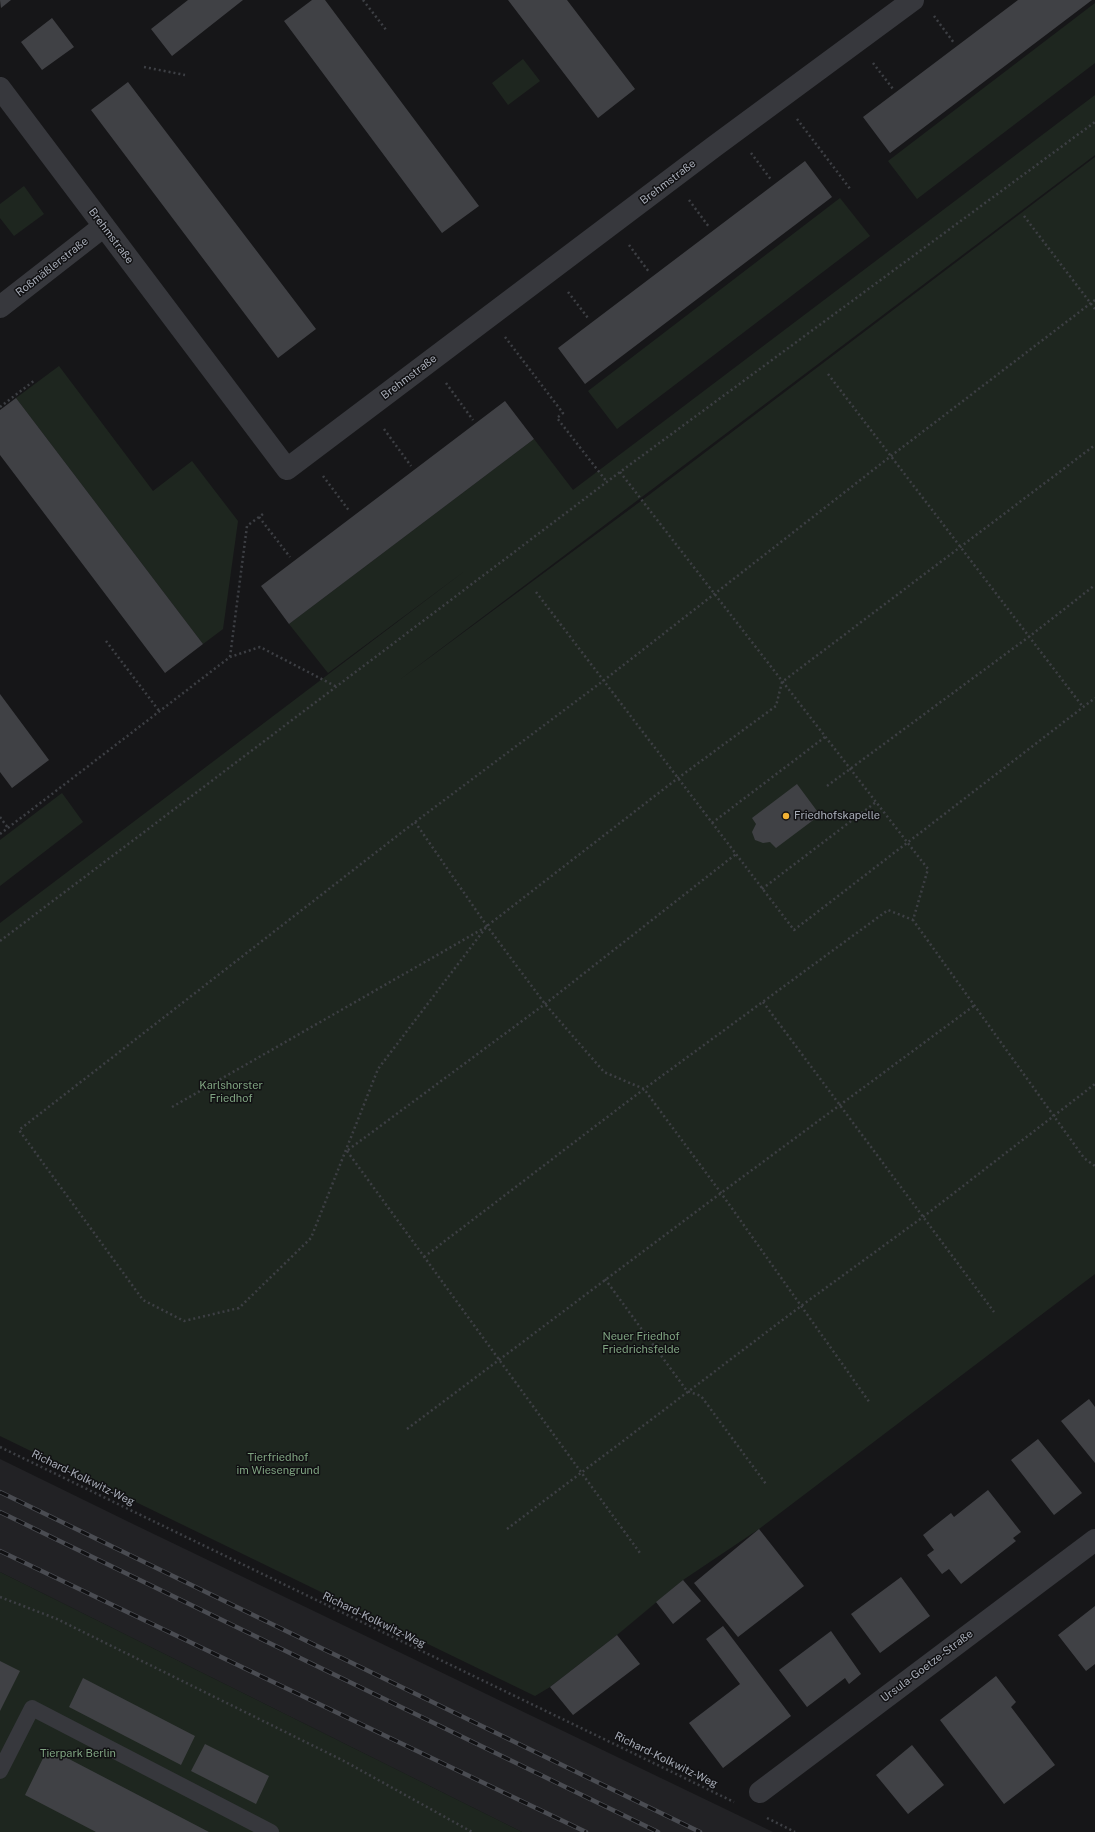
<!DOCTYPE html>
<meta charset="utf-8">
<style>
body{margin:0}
canvas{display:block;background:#161618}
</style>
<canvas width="1095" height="1832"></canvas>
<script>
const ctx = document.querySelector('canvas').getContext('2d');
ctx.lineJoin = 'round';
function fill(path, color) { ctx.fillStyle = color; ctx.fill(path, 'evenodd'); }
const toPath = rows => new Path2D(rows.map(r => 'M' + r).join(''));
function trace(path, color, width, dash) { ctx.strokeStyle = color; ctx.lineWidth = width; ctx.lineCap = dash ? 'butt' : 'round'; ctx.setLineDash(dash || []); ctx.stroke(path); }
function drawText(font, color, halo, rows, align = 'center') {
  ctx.font = font + ' "Public Sans",sans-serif'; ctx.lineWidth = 3; ctx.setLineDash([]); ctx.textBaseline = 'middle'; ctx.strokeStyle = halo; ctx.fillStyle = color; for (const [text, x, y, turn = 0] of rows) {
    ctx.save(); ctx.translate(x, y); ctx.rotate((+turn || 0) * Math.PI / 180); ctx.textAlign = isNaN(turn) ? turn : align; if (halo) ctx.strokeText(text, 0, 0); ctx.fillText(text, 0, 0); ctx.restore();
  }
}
fill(toPath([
 [0,1459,135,1525,773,1832,522,1832,0,1572]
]), '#222225');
fill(toPath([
 [1095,3,1095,63,917,199,888,161],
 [523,59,540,81,508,105,492,83],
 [1095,95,1095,155,398,681,641,501,1095,157,1095,1274,759,1529,683,1580,617,1635,550,1687,535,1696,0,1436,0,923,466,570,328,673,289,624,534,439,573,490],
 [24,186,44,214,14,236,0,218,0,204],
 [840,198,870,236,617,429,588,391],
 [59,366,153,491,192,461,238,521,223,629,203,644,16,398],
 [62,793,83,822,0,886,0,840],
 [0,1572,522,1832,0,1832]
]), '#1e261f');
fill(toPath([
 [0,0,11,0,1,8],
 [188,0,243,0,172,56,151,29],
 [312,0,325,0,479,206,442,233,284,21],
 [508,0,567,0,635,89,598,118],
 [1018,0,1092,0,890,153,863,117],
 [52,18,74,47,42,70,21,42],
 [128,82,316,329,278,358,91,110],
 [805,161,832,197,585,384,558,348],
 [16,398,203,644,165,673,0,455,0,410],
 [505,401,534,439,289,624,261,586],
 [0,694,49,760,12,788,0,772],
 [797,784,820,815,776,848,770,842,763,843,755,840,752,832,756,824,752,818],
 [1089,1399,1095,1407,1095,1463,1061,1421],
 [1038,1439,1082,1493,1054,1515,1011,1460],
 [988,1490,1021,1532,1013,1538,1016,1541,961,1584,949,1569,942,1574,927,1555,934,1550,923,1535,951,1513,954,1517],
 [759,1529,804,1586,738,1637,694,1583],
 [901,1577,930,1616,880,1653,851,1614],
 [683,1580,701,1601,673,1624,656,1602],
 [1095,1606,1095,1664,1086,1671,1058,1635],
 [723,1626,791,1716,723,1768,689,1723,740,1684,706,1639],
 [831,1631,861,1674,849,1684,845,1678,807,1707,779,1670],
 [617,1635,640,1664,573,1715,550,1687],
 [0,1661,20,1671,0,1711],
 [996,1676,1016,1702,1011,1707,1055,1765,1004,1804,940,1720],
 [83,1678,195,1736,181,1765,69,1707],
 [205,1744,269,1776,256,1804,191,1771],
 [912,1745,944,1785,908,1814,876,1775],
 [48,1748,209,1832,96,1832,25,1795]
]), '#404145');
trace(toPath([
 [363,0,387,31],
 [934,16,954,43],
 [873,63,893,89],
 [144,67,185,75],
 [797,119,851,190],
 [751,153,772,181],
 [689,200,709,227],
 [1024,216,1095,309],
 [629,245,649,272],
 [568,292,588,318],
 [1095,300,891,456,603,681,415,822,19,1130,143,1300,184,1321,239,1308,311,1238,378,1069,487,926,678,778,776,706,782,682,1095,445],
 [505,337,563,413,557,418,607,482],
 [828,374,1083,707],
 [446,383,473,420],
 [0,407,35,380],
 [384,429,411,466],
 [620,472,928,869,913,920,1084,1158,1095,1166],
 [323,476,350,512],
 [259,517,290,557],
 [536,592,794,930,1095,698],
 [106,641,160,712],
 [230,657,247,526,263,514],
 [827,786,1030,636,1095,585],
 [0,817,8,828],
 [415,822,487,926,545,1004,604,1072,644,1089,721,1193,870,1403],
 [712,823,825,737],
 [0,834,230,657,260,647,337,687],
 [762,889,876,802],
 [0,941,620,472,1095,122],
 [763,1002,994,1312],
 [172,1107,486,927],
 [348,1150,545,1004,736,854],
 [347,1151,640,1553],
 [424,1257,644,1089,888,910,913,920],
 [605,1279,687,1391,701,1396,766,1484],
 [407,1429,721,1193,975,1005],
 [0,1447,734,1802],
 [507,1529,801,1306,923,1217,1095,1084],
 [0,1597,57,1619,344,1761,472,1832],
 [767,1818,795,1832]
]), '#3d3f44', 2.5, [2, 3]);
trace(toPath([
 [0,1771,32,1708,271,1832]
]), '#37383d', 16);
trace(toPath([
 [0,88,287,469,715,146,913,0],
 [0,307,104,226],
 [760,1792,1095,1540]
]), '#37383d', 22);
const rail = toPath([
 [0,1492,700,1832],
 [0,1512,658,1832],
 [0,1551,586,1832]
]);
trace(rail, '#4a4c52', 4.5);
trace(rail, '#111113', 3, [9]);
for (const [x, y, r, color] of [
 [786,816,4,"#f2b134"]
]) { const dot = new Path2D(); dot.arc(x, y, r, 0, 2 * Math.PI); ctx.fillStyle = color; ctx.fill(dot); trace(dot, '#111113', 1.5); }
drawText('11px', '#a8adb8', '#111113', [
 ["Brehmstraße",668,182,-37],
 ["Brehmstraße",111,236,53],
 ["Roßmäßlerstraße",52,267,-38],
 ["Brehmstraße",409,377,-37],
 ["Richard-Kolkwitz-Weg",83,1478,26],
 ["Richard-Kolkwitz-Weg",374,1620,26],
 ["Ursula-Goetze-Straße",927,1666,-37],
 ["Richard-Kolkwitz-Weg",666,1760,26]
]);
drawText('11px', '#a8adb8', '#111113', [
 ["Friedhofskapelle",794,816]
], 'left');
drawText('11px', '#7fa381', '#111113', [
 ["Karlshorster",231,1086],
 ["Friedhof",231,1099],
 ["Neuer Friedhof",641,1337],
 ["Friedrichsfelde",641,1350],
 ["Tierfriedhof",278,1458],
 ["im Wiesengrund",278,1471],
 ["Tierpark Berlin",78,1754]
]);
</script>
